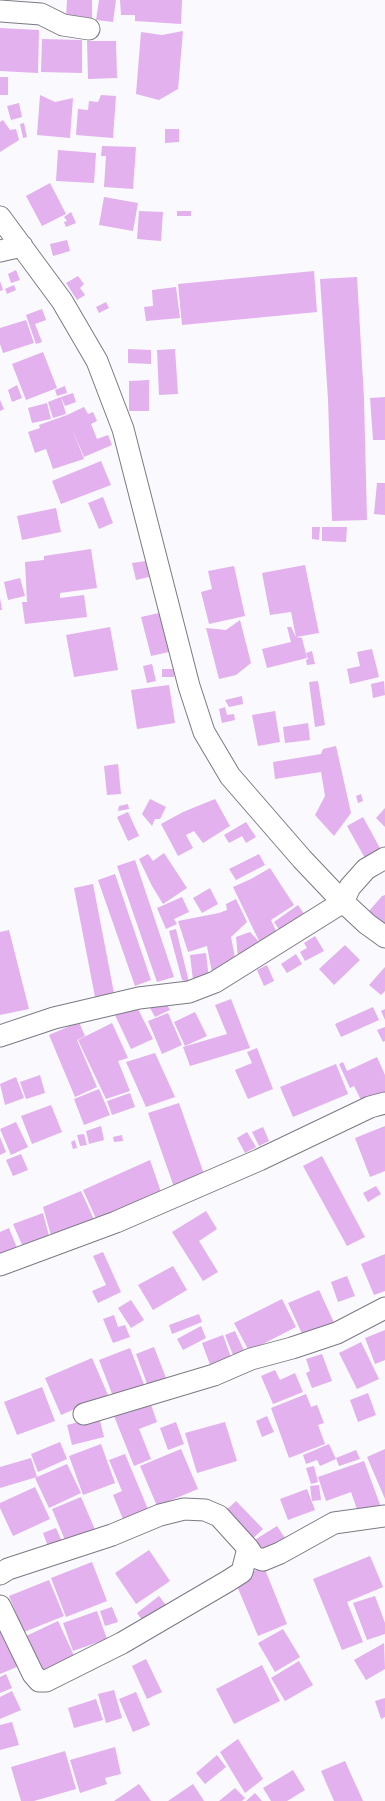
<!DOCTYPE html>
<style>
body{margin:0}
canvas{display:block;background:#f9f9fe}
</style>
<canvas width="385" height="1801"></canvas>
<script>
const ctx = document.querySelector('canvas').getContext('2d');
ctx.lineJoin = 'round';
function fill(path, color) { ctx.fillStyle = color; ctx.fill(path, 'evenodd'); }
const toPath = rows => new Path2D(rows.map(r => 'M' + r).join(''));
function trace(path, color, width, dash) { ctx.strokeStyle = color; ctx.lineWidth = width; ctx.lineCap = dash ? 'butt' : 'round'; ctx.setLineDash(dash || []); ctx.stroke(path); }
fill(toPath([
 [67,0,92,0,92,18,66,17],
 [99,0,116,0,113,22,96,20],
 [120,0,182,0,181,24,135,21,135,15,121,15],
 [0,28,39,30,38,73,0,71],
 [183,31,178,89,159,100,136,94,141,32,162,35],
 [42,39,82,40,82,73,41,72],
 [87,41,116,41,117,78,88,79],
 [0,77,8,77,8,95,0,95],
 [40,95,55,102,73,98,70,138,37,135],
 [101,95,116,96,113,138,76,135,78,109,88,110,89,101,98,102],
 [19,103,22,117,11,120,7,106],
 [3,120,10,130,16,129,19,140,0,152,0,122],
 [24,123,27,137,23,138,20,124],
 [165,129,179,129,179,142,165,143],
 [102,146,136,147,133,189,104,187,106,156,101,156],
 [58,150,96,153,94,183,56,181],
 [50,183,66,214,42,226,26,196],
 [104,197,138,203,133,231,99,225],
 [139,211,163,212,161,241,137,239],
 [177,211,191,211,191,216,177,216],
 [71,212,76,223,66,227,64,222,67,221,64,217],
 [67,240,70,251,53,256,50,244],
 [16,270,20,280,11,283,8,274],
 [314,271,317,312,182,325,178,284],
 [78,276,84,284,80,288,85,295,77,300,66,283],
 [357,277,364,399,367,520,332,521,328,399,320,279],
 [0,281,3,290,0,291],
 [14,285,16,290,7,294,5,289],
 [176,287,180,318,146,321,144,307,153,306,152,290],
 [106,302,109,308,99,313,96,307],
 [42,309,46,320,35,324,42,342,36,344,26,315],
 [26,320,34,343,3,353,0,344,0,328],
 [128,349,151,350,151,364,128,363],
 [175,349,178,394,159,395,157,350],
 [43,352,57,388,26,400,12,364],
 [149,380,149,411,129,411,129,381],
 [17,385,22,398,12,402,8,390],
 [65,386,67,393,57,396,55,390],
 [73,393,76,402,65,406,61,397],
 [61,397,66,414,53,418,48,402],
 [385,397,385,440,373,440,370,398],
 [0,400,4,409,0,411],
 [47,403,51,419,32,423,28,408],
 [84,407,88,414,93,412,97,421,91,424,97,439,108,435,112,445,84,457,72,429,84,459,53,469,46,449,35,453,28,432,40,428,39,425,67,415],
 [101,461,111,485,61,504,52,481],
 [377,483,385,483,385,515,374,514],
 [103,497,113,523,99,529,88,503],
 [56,508,61,532,22,540,17,516],
 [312,527,320,527,319,540,312,539],
 [322,527,347,527,346,542,322,541],
 [91,549,97,588,60,593,60,598,84,595,87,617,25,624,22,602,27,602,25,562,44,560,44,556],
 [146,561,149,577,136,580,132,563],
 [305,565,319,633,296,637,302,638,307,658,267,668,262,649,291,642,287,627,291,627,296,637,291,612,270,615,262,573],
 [234,566,245,616,209,624,201,592,212,589,208,571],
 [20,578,25,596,8,600,4,582],
 [0,598,2,610,0,610],
 [159,613,169,652,151,656,141,617],
 [240,620,251,663,236,675,219,679,206,628,226,630],
 [110,627,118,670,74,677,66,635],
 [372,649,379,677,350,684,347,669,360,666,357,652],
 [312,651,315,664,307,665,306,660,308,659,306,653],
 [152,664,156,681,147,683,143,666],
 [162,669,174,669,174,677,162,677],
 [318,681,325,725,315,727,309,682],
 [384,681,385,695,373,698,371,684],
 [169,685,175,723,137,729,131,690],
 [242,696,243,704,229,707,225,700],
 [225,707,227,715,234,714,235,720,222,723,219,709],
 [275,711,280,742,258,746,252,715],
 [308,723,310,740,285,743,283,727],
 [336,746,351,813,334,836,315,815,325,796,321,772,275,779,273,762,321,754,323,749],
 [118,764,121,794,107,795,104,766],
 [361,794,363,801,358,803,356,796],
 [150,799,166,807,160,819,155,819,152,826,142,814],
 [215,799,230,826,203,843,194,831,186,835,193,848,178,856,161,824,183,812],
 [128,804,129,809,118,811,119,806],
 [385,808,385,827,376,818],
 [128,812,139,836,128,841,117,817],
 [363,817,382,852,366,860,347,826],
 [246,822,256,837,246,843,242,836,229,843,224,835],
 [164,853,187,888,163,904,152,886,139,859,148,854,153,861],
 [259,854,265,865,236,880,229,869],
 [135,860,174,977,157,982,117,866],
 [270,868,294,905,271,920,278,935,260,943,233,887,251,879],
 [115,874,151,980,135,986,98,880],
 [93,884,114,993,95,997,74,888],
 [210,888,218,904,202,913,193,898],
 [385,895,385,925,369,911,382,896],
 [182,897,189,912,174,919,177,924,166,929,157,908],
 [236,899,247,922,231,937,237,968,212,973,207,946,188,952,178,921,219,913,227,910,226,904],
 [298,905,307,918,283,935,274,922],
 [176,929,189,982,182,980,169,931],
 [9,930,29,1009,0,1015,0,932],
 [250,932,260,943,238,958,236,937],
 [315,936,324,951,305,961,300,952,307,948,304,943],
 [345,945,360,960,334,985,319,969],
 [206,953,209,979,193,980,190,955],
 [296,954,302,964,287,973,281,964],
 [267,965,274,981,264,986,257,970],
 [385,967,385,991,381,995,369,985],
 [231,999,250,1048,190,1066,183,1047,227,1034,215,1005],
 [165,1001,170,1010,155,1017,150,1008],
 [136,1005,153,1039,131,1049,115,1015],
 [373,1007,379,1020,341,1037,335,1024],
 [385,1009,385,1020,381,1011],
 [195,1012,207,1036,185,1046,174,1022],
 [168,1013,182,1045,162,1054,148,1021],
 [79,1022,85,1036,77,1040,97,1087,75,1097,49,1035],
 [112,1023,128,1058,118,1061,130,1091,106,1099,78,1040],
 [385,1027,385,1041,383,1042,377,1030],
 [257,1048,273,1089,248,1099,235,1070,252,1063,247,1052],
 [155,1053,175,1097,146,1107,126,1062],
 [377,1057,385,1075,385,1093,363,1104,354,1086,350,1088,339,1064,343,1062,347,1071],
 [336,1064,348,1094,293,1117,280,1087],
 [40,1075,45,1093,26,1099,20,1082],
 [16,1077,24,1098,5,1105,0,1084],
 [99,1089,110,1115,84,1125,74,1099],
 [130,1093,135,1107,112,1115,107,1101],
 [179,1103,205,1177,174,1187,148,1113],
 [51,1105,62,1132,32,1144,21,1116],
 [16,1122,28,1147,11,1155,0,1129],
 [101,1126,104,1140,89,1144,86,1131],
 [385,1126,385,1171,370,1177,355,1138],
 [263,1127,269,1141,259,1146,252,1132],
 [247,1132,256,1147,245,1153,237,1138],
 [84,1134,87,1145,80,1146,77,1135],
 [122,1135,123,1141,114,1142,113,1137],
 [0,1137,6,1152,0,1155],
 [75,1140,77,1148,73,1149,71,1142],
 [21,1154,28,1170,13,1176,6,1160],
 [322,1156,365,1237,347,1246,303,1166],
 [150,1160,163,1198,99,1225,83,1190],
 [376,1186,381,1194,368,1202,363,1193],
 [81,1191,96,1224,52,1239,43,1207],
 [206,1211,217,1229,199,1241,218,1272,203,1281,172,1232],
 [43,1213,49,1236,23,1247,13,1224],
 [9,1228,17,1248,0,1254,0,1232],
 [103,1252,121,1292,98,1303,92,1291,106,1285,93,1256],
 [385,1254,385,1291,374,1295,361,1264],
 [173,1266,187,1290,153,1310,138,1285],
 [347,1276,355,1296,338,1302,331,1282],
 [319,1290,335,1325,304,1338,288,1303],
 [282,1299,296,1327,249,1351,234,1323],
 [131,1300,144,1320,131,1328,118,1308],
 [199,1314,202,1322,172,1334,169,1325],
 [114,1315,118,1327,125,1325,130,1337,113,1343,103,1319],
 [201,1326,206,1338,183,1350,177,1339],
 [385,1330,385,1360,375,1364,365,1338],
 [235,1331,246,1355,235,1360,225,1335],
 [223,1335,233,1363,212,1370,202,1343],
 [361,1342,379,1379,357,1389,339,1353],
 [154,1347,168,1383,149,1389,136,1354],
 [130,1348,145,1387,114,1399,99,1360],
 [322,1354,332,1381,312,1388,306,1373,310,1371,306,1359],
 [92,1358,108,1395,61,1415,45,1378],
 [275,1370,280,1380,295,1373,303,1392,273,1404,261,1376],
 [42,1387,55,1421,17,1435,4,1402],
 [368,1393,376,1415,358,1422,350,1400],
 [306,1394,311,1407,317,1405,324,1423,318,1425,325,1444,289,1458,271,1408],
 [150,1402,157,1422,139,1429,151,1459,134,1466,114,1416],
 [267,1416,274,1432,262,1437,256,1421],
 [99,1417,104,1437,72,1445,67,1425],
 [176,1422,184,1444,168,1450,160,1428],
 [225,1422,237,1461,197,1473,185,1433],
 [60,1442,67,1459,38,1472,31,1454],
 [101,1444,115,1483,83,1495,69,1456],
 [329,1444,336,1459,320,1466,317,1460,306,1464,303,1455],
 [181,1449,198,1489,157,1506,140,1466],
 [385,1449,385,1499,367,1457],
 [356,1450,360,1459,339,1466,336,1458],
 [125,1454,150,1514,125,1524,113,1495,122,1491,109,1460],
 [31,1458,37,1477,0,1488,0,1467],
 [364,1461,382,1510,360,1518,351,1492,326,1501,318,1477],
 [67,1464,81,1493,49,1508,35,1478],
 [314,1466,318,1482,311,1484,306,1468],
 [319,1485,321,1500,312,1501,310,1486],
 [35,1487,50,1519,13,1536,0,1508,0,1503],
 [307,1489,315,1510,288,1520,280,1499],
 [81,1497,96,1532,67,1545,52,1509],
 [236,1501,263,1529,249,1542,222,1514],
 [277,1526,287,1541,263,1556,253,1541],
 [56,1528,64,1546,50,1552,43,1533],
 [149,1550,170,1581,136,1604,115,1573],
 [370,1556,383,1587,347,1602,363,1642,342,1650,313,1579],
 [92,1562,107,1601,66,1617,51,1578],
 [264,1567,287,1624,258,1636,234,1579],
 [49,1580,64,1616,24,1632,9,1596],
 [159,1596,169,1609,146,1625,137,1613],
 [375,1596,385,1623,385,1634,367,1640,353,1603],
 [112,1607,118,1622,105,1626,100,1611],
 [97,1611,107,1639,73,1651,63,1623],
 [58,1621,77,1662,43,1677,24,1637],
 [0,1626,19,1666,0,1674],
 [283,1629,300,1657,275,1672,258,1643],
 [384,1643,385,1669,366,1680,354,1660],
 [146,1659,162,1692,147,1699,132,1666],
 [299,1661,313,1685,285,1701,271,1678],
 [262,1665,280,1701,234,1724,216,1689],
 [6,1674,12,1688,0,1693,0,1677],
 [114,1690,122,1718,106,1723,98,1694],
 [12,1691,21,1710,0,1719,0,1697],
 [136,1692,150,1725,133,1732,119,1699],
 [385,1698,385,1717,381,1719,375,1701],
 [96,1699,103,1720,74,1728,68,1708],
 [12,1722,19,1745,0,1750,0,1725],
 [238,1739,263,1779,245,1793,220,1752],
 [115,1747,121,1774,105,1778,107,1784,80,1793,70,1760],
 [65,1751,76,1789,34,1801,21,1801,11,1767],
 [217,1755,226,1767,205,1784,196,1773],
 [345,1761,363,1801,334,1801,321,1771],
 [293,1770,305,1790,287,1801,271,1801,263,1788],
 [139,1784,151,1801,114,1801],
 [193,1784,204,1801,168,1801],
 [235,1788,245,1798,242,1801,219,1801],
 [255,1793,262,1801,246,1801]
]), '#e3b1ee');
const street = toPath([
 [0,11,41,14,63,25,89,29],
 [0,217,62,301,97,361,123,429,189,686,204,732,230,776,302,859,338,897,367,924,385,937],
 [0,251,22,246],
 [0,1036,54,1018,139,998,189,992,215,982,343,902,350,887,366,869,385,858],
 [0,1265,116,1222,259,1160,370,1107,385,1103],
 [84,1414,214,1375,251,1359,292,1348,337,1333,385,1308],
 [0,1574,8,1569,112,1535,160,1515,184,1509,205,1510,219,1516,248,1548,254,1557,263,1560,280,1553,334,1523,385,1516],
 [0,1606,33,1674,39,1681,46,1681,122,1643,228,1581,242,1572,248,1548]
]);
trace(street, '#7b7a84', 23);
trace(street, '#fff', 21);
</script>
